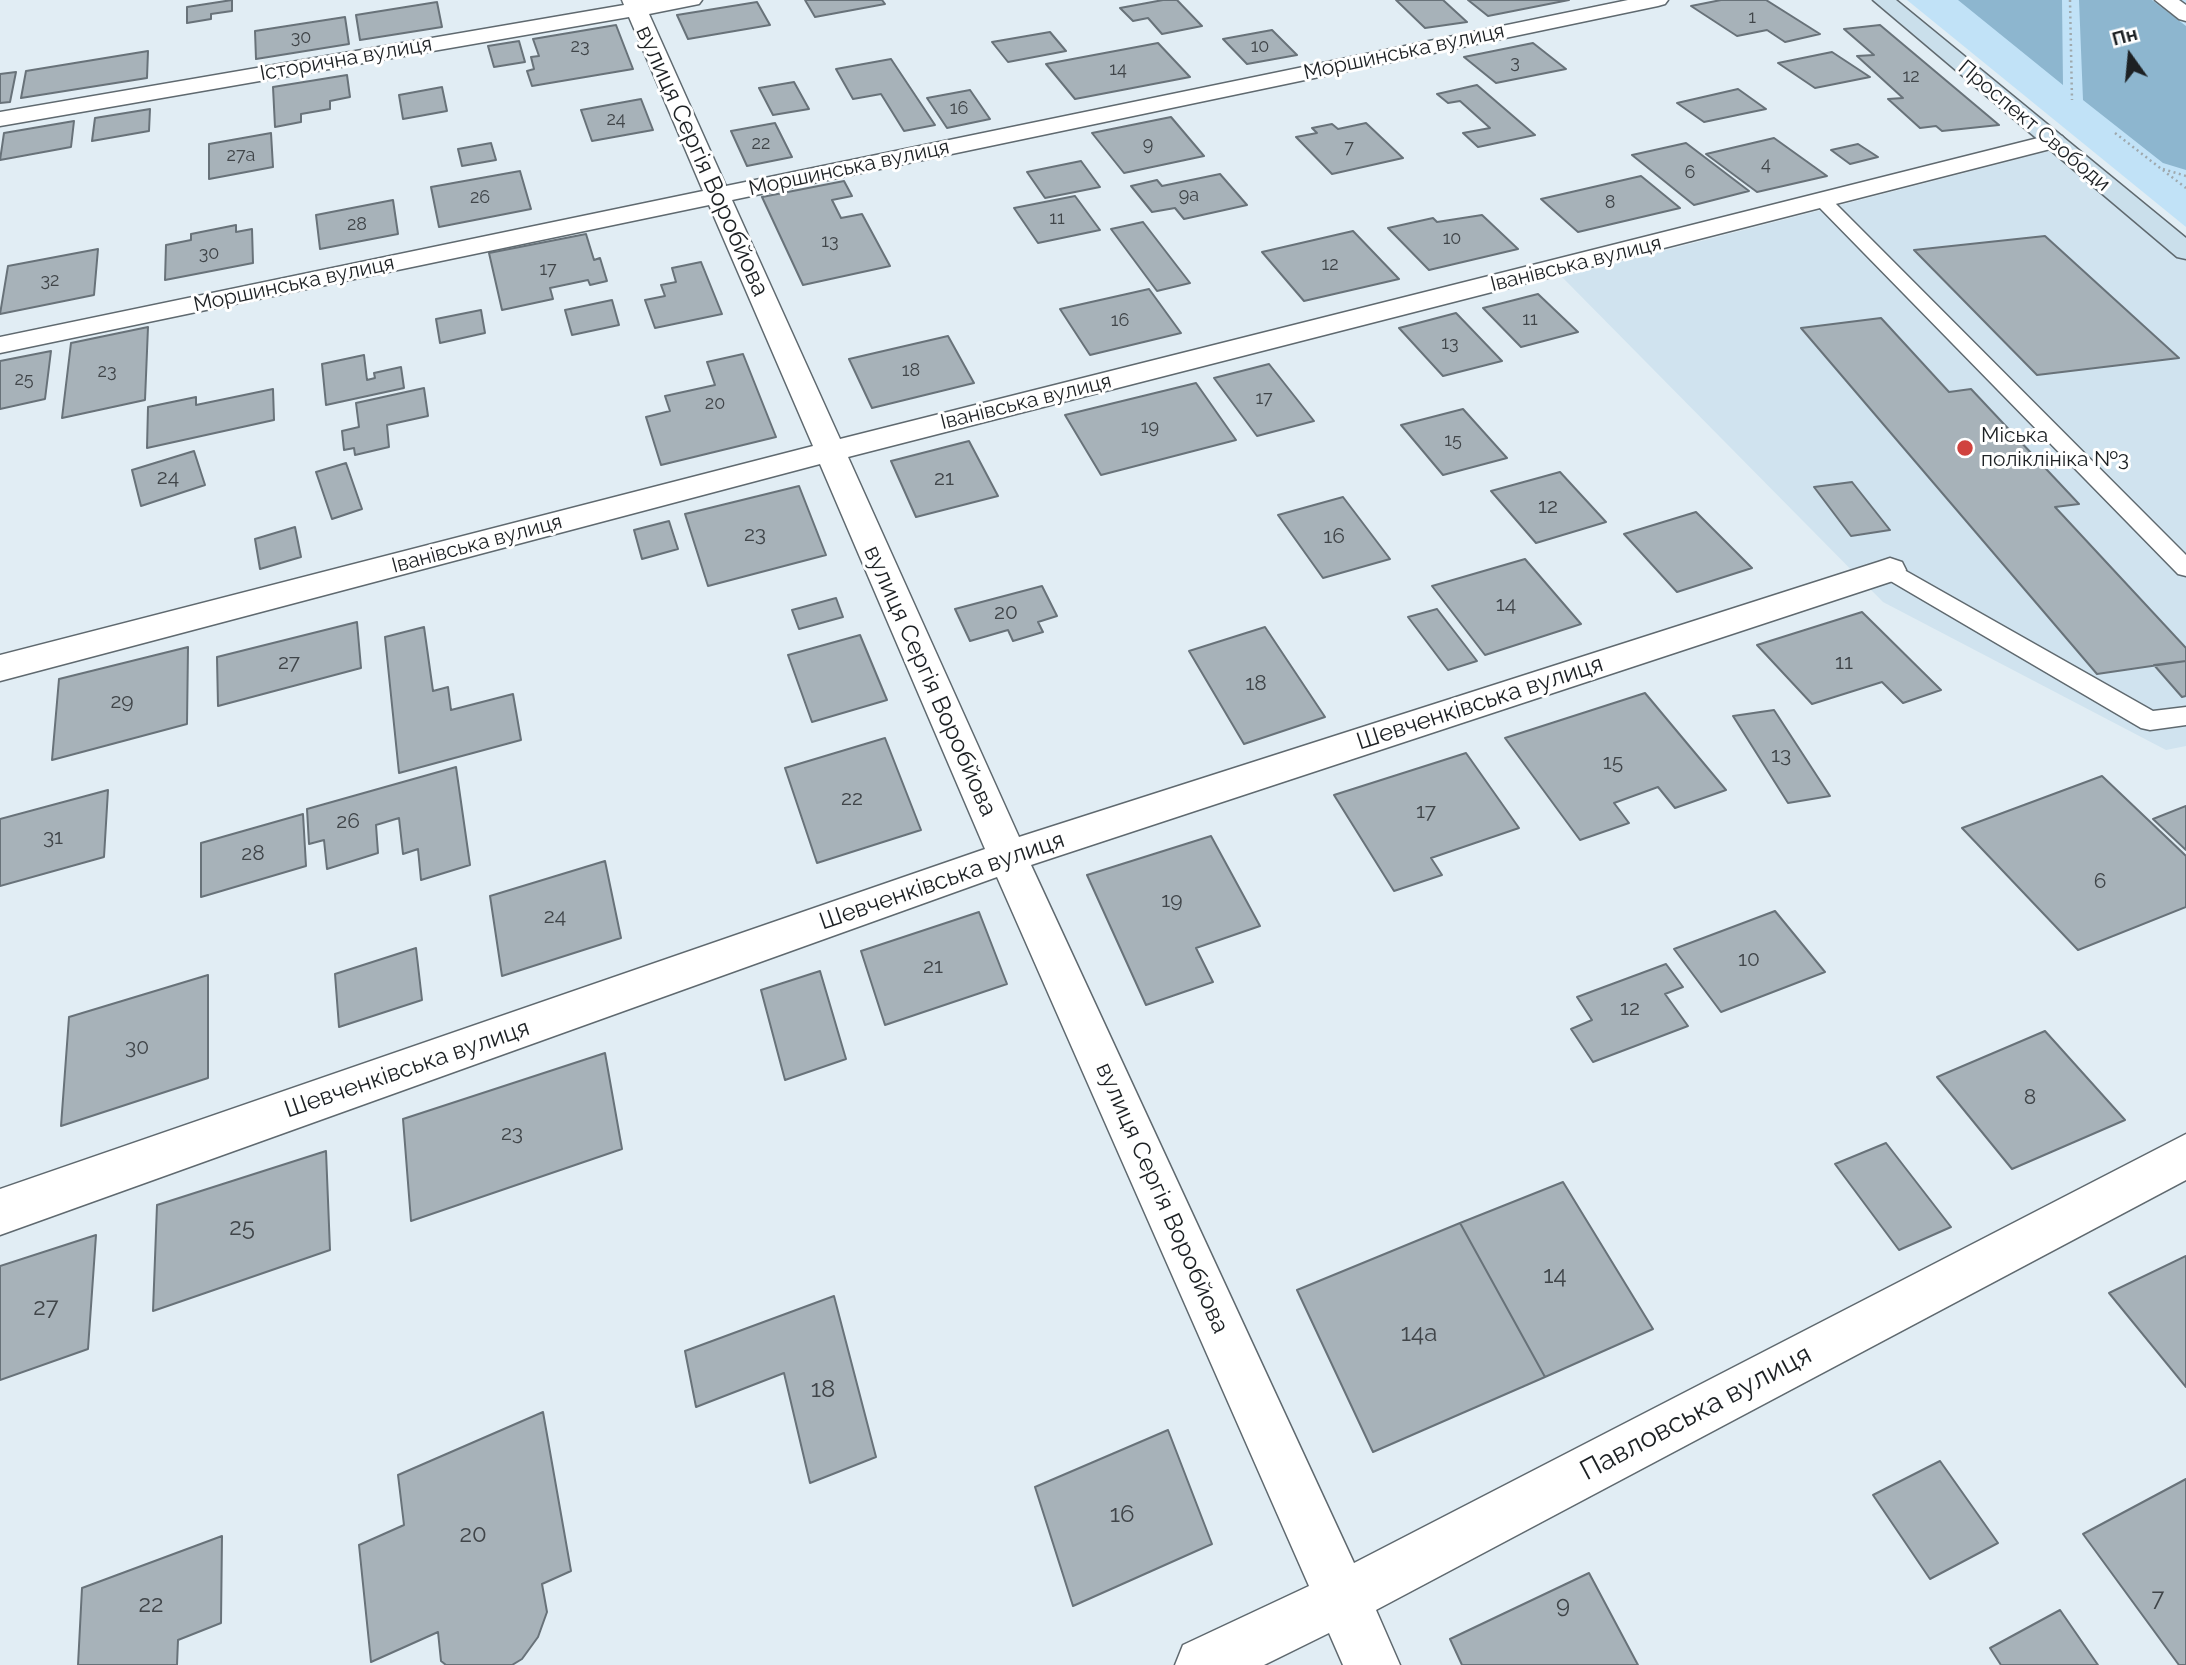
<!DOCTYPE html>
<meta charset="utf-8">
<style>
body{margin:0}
#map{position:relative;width:2186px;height:1665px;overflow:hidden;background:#e1edf4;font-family:Raleway,sans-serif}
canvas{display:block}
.north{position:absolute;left:2095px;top:21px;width:70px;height:70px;-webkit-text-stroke:5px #fff;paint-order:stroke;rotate:345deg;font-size:19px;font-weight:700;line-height:28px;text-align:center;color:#1d2124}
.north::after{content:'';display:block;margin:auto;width:24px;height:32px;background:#1d2124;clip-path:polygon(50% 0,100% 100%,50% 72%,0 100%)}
</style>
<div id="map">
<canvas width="2186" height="1665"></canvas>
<div class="north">Пн</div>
</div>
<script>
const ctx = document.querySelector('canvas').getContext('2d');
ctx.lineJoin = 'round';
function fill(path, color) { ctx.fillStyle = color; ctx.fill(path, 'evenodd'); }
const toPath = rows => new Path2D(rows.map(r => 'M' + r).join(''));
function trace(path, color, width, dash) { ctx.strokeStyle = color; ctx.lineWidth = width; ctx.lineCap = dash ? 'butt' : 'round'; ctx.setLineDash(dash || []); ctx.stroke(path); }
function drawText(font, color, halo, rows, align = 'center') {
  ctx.font = font + ' Raleway,sans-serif'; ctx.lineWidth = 6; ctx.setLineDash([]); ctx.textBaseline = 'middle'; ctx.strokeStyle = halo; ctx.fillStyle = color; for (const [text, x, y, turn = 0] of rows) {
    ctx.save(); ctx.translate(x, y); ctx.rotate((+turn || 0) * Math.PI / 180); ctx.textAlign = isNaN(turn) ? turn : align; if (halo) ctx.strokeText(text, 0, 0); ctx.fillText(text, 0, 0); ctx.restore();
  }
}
fill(toPath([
 [2053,150,2186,261,2186,746,2166,750,1883,602,1562,277]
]), '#d0e3ef');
fill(toPath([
 [1907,0,2186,0,2186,227]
]), '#c1e2f7');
fill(toPath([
 [1958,0,2062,0,2063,85],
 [2079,0,2152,0,2186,26,2186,170,2163,163,2083,100]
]), '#8db6cf');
const building = toPath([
 [232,0,232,11,211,14,211,19,187,23,187,7,232,0],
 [805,0,882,0,885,4,815,17,805,0],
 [1163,0,1177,0,1202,26,1162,34,1148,18,1133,21,1120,8,1163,0],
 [1396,0,1443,0,1467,22,1425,28,1396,0],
 [1468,0,1569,0,1488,16,1468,0],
 [1721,0,1766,0,1820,34,1785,42,1767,30,1737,36,1691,6,1721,0],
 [437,2,442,27,360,40,356,15,437,2],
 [757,2,770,25,688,39,677,15,757,2],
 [345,17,349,44,256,59,255,31,345,17],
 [616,25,633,69,532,86,527,71,534,69,531,57,539,56,533,39,616,25],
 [1880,25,1999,125,1942,131,1936,126,1920,128,1888,99,1903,98,1857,56,1874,55,1844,29,1880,25],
 [1272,30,1297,55,1247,64,1223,39,1272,30],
 [1050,32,1066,51,1008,62,992,42,1050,32],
 [519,41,525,62,494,67,488,46,519,41],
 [1158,43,1190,77,1075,99,1046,64,1158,43],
 [1533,43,1566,69,1496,83,1464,57,1533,43],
 [148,51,147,78,21,98,26,71,148,51],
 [1832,52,1870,77,1815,88,1778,63,1832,52],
 [891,59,935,125,904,131,881,94,853,99,836,69,891,59],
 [16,72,10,102,0,103,0,74,16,72],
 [347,75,350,97,330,101,330,109,301,114,301,122,275,127,273,87,347,75],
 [794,82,809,109,773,115,759,88,794,82],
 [1477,85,1535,135,1478,147,1463,133,1490,128,1460,101,1448,103,1437,94,1477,85],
 [442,87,447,111,403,119,399,95,442,87],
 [1738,89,1766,109,1704,122,1677,103,1738,89],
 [970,90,990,119,947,128,927,98,970,90],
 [641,99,653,130,592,141,581,110,641,99],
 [150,109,149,131,92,141,95,118,150,109],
 [1171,117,1204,156,1124,173,1092,133,1171,117],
 [74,121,71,147,0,160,4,133,74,121],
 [775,123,792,157,747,166,731,131,775,123],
 [1366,123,1403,158,1332,174,1296,137,1317,133,1312,128,1332,124,1338,129,1366,123],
 [271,133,273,167,209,179,209,144,271,133],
 [1774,138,1827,176,1757,192,1706,154,1774,138],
 [491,143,496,160,462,166,458,149,491,143],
 [1686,143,1749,191,1694,205,1632,155,1686,143],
 [1858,144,1878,157,1850,164,1831,150,1858,144],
 [1081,161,1100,187,1045,198,1027,172,1081,161],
 [520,171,531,209,439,227,431,187,520,171],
 [1220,174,1247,205,1184,219,1175,208,1152,212,1131,186,1157,180,1162,186,1220,174],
 [1641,176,1680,208,1578,232,1541,199,1641,176],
 [844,181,852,196,832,200,841,218,862,214,890,266,803,285,762,197,844,181],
 [1075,196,1100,230,1038,243,1014,208,1075,196],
 [393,200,398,234,320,249,316,215,393,200],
 [1482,215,1518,249,1429,270,1388,228,1433,218,1437,222,1482,215],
 [1143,222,1190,283,1157,291,1111,229,1143,222],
 [236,225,236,232,252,229,253,263,165,280,166,245,191,240,191,234,236,225],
 [1353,231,1399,279,1304,301,1262,252,1353,231],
 [586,234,594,260,600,258,607,281,590,285,588,280,550,288,553,299,502,310,489,253,586,234],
 [2045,236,2179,358,2037,375,1914,250,2045,236],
 [98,249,94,295,0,314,8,266,98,249],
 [701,262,722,314,655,328,645,300,665,296,661,285,676,282,672,268,701,262],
 [1149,289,1181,333,1090,355,1060,309,1149,289],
 [1538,294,1578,332,1521,347,1483,308,1538,294],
 [612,300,619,325,572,335,565,310,612,300],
 [481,310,485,333,440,343,436,319,481,310],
 [1456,313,1502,361,1443,376,1399,328,1456,313],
 [1881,318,1949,392,1971,389,2079,504,2055,507,2186,648,2186,661,2097,674,1801,328,1881,318],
 [148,327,145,400,62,418,71,343,148,327],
 [948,336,974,383,872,408,849,359,948,336],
 [51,351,45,399,0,409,0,361,51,351],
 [743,354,776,437,661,465,646,417,670,411,665,396,715,385,707,362,743,354],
 [364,355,367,380,375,378,374,373,401,367,404,388,326,405,322,364,364,355],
 [1269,364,1314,421,1257,436,1214,378,1269,364],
 [1196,383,1236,440,1101,475,1065,415,1196,383],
 [424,388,428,416,387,425,389,447,355,455,354,448,344,450,342,431,359,427,356,403,424,388],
 [273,389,274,420,147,448,148,407,196,397,196,405,273,389],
 [1463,409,1507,458,1443,475,1401,425,1463,409],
 [969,441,998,496,916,517,891,461,969,441],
 [194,451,205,485,141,506,132,470,194,451],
 [346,463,362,509,332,519,316,472,346,463],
 [1560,472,1606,522,1536,543,1491,491,1560,472],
 [1852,482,1890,530,1851,536,1814,487,1852,482],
 [799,486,826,555,708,586,685,514,799,486],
 [1343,497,1390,559,1323,578,1278,515,1343,497],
 [1696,512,1752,568,1677,592,1624,534,1696,512],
 [669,521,678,549,642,559,634,530,669,521],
 [295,527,301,557,260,569,255,539,295,527],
 [1525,559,1581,624,1485,655,1432,586,1525,559],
 [1042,586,1057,616,1038,622,1043,632,1013,641,1008,630,970,641,955,609,1042,586],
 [836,598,843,617,799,629,792,610,836,598],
 [1437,609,1477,661,1448,670,1408,617,1437,609],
 [1862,612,1941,690,1903,703,1882,682,1812,704,1757,645,1862,612],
 [357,622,361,668,218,706,217,657,357,622],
 [424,627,433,691,448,687,451,710,513,694,521,740,399,773,385,637,424,627],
 [1265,627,1325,717,1244,744,1189,651,1265,627],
 [860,635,887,700,812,722,788,655,860,635],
 [188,647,187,724,52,760,59,679,188,647],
 [2186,661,2186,696,2182,697,2154,665,2186,661],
 [1645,693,1726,790,1675,808,1658,787,1614,803,1629,823,1580,840,1505,738,1645,693],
 [1774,710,1830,796,1788,803,1733,716,1774,710],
 [885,738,921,830,817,863,785,768,885,738],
 [1466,753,1519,828,1431,858,1442,875,1394,891,1334,795,1466,753],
 [456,767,470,865,421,880,418,849,403,854,399,818,376,825,378,853,327,869,324,840,309,844,307,809,456,767],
 [2102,776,2186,856,2186,907,2078,950,1962,828,2102,776],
 [108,790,104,857,0,886,0,819,108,790],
 [2186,806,2186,850,2153,819,2186,806],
 [303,814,306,866,201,897,201,843,303,814],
 [1211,836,1260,926,1196,948,1213,982,1146,1005,1087,875,1211,836],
 [605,861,621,938,502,976,490,896,605,861],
 [1775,911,1825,972,1721,1012,1674,949,1775,911],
 [979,912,1007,984,885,1025,861,951,979,912],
 [416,948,422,1000,339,1027,335,974,416,948],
 [1666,964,1683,987,1665,994,1688,1026,1593,1062,1571,1029,1592,1020,1577,997,1666,964],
 [820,971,846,1059,785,1080,761,990,820,971],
 [208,975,208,1078,61,1126,69,1017,208,975],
 [2045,1031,2125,1120,2012,1169,1937,1077,2045,1031],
 [605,1053,622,1149,411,1221,403,1119,605,1053],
 [1886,1143,1951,1227,1899,1250,1835,1164,1886,1143],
 [326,1151,330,1250,153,1311,157,1205,326,1151],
 [1563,1182,1653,1329,1545,1377,1460,1223,1563,1182],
 [1460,1223,1545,1377,1373,1452,1297,1290,1460,1223],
 [96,1235,88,1349,0,1380,0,1266,96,1235],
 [2186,1256,2186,1387,2109,1293,2186,1256],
 [834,1296,876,1457,810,1483,784,1373,696,1407,685,1351,834,1296],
 [543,1412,571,1571,542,1584,547,1612,538,1637,522,1659,512,1665,446,1665,441,1661,438,1632,371,1662,359,1545,404,1525,398,1475,543,1412],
 [1168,1430,1212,1544,1073,1606,1035,1487,1168,1430],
 [1940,1461,1998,1543,1930,1579,1873,1495,1940,1461],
 [2186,1479,2186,1665,2179,1665,2083,1534,2186,1479],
 [222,1536,221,1623,178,1640,177,1665,78,1665,82,1588,222,1536],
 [1589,1573,1638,1665,1462,1665,1450,1639,1589,1573],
 [2060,1610,2098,1665,2001,1665,1990,1648,2060,1610]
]);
fill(building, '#a7b2b9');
trace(building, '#687279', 2);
const service = toPath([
 [1823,196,1829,197,2186,555,2186,576,2178,574,1817,205,1814,201,1817,197,1823,196],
 [1890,562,2153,711,2186,707,2186,725,2150,730,2141,728,1882,576,1879,570,1882,564,1890,562]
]);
const pedestrian = toPath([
 [2155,0,2179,0,2186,5,2186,21,2179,19,2155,0]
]);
const minor = toPath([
 [622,0,702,0,699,4,649,14,726,186,1628,0,1668,0,1665,4,1658,6,732,200,840,439,2054,134,2062,136,2066,141,2062,146,848,457,1019,837,1878,562,1890,558,1902,562,1906,570,1902,578,1031,865,1354,1563,2186,1134,2186,1180,1376,1610,1400,1665,1343,1665,1329,1633,1264,1665,1175,1665,1183,1645,1309,1586,997,877,0,1235,0,1189,985,849,820,464,0,681,0,655,813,446,709,205,0,353,0,337,703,191,629,17,0,126,0,112,624,5,622,0]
]);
const secondary = toPath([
 [1873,0,1896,0,2186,238,2186,259,2177,257,1873,0]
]);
trace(service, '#5f696f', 3);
trace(pedestrian, '#5f696f', 3);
trace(minor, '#5f696f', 3);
trace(secondary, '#5f696f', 3);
trace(toPath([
 [2070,0,2072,100],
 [2115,133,2186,188],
 [2163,169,2186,176]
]), '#9fa9ae', 2.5, [2, 3.5]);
fill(service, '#fff');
fill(pedestrian, '#fff');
fill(minor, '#fff');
fill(secondary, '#cadfeb');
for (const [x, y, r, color] of [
 [1965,448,9,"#d0423e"]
]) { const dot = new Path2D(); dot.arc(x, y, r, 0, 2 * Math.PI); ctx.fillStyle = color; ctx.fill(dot); trace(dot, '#fff', 2.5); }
drawText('18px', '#404549', null, [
 ["1",1752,18],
 ["30",301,38],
 ["23",580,47],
 ["10",1260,47],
 ["3",1515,63],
 ["14",1118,70],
 ["12",1911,77],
 ["16",959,109],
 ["24",616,120],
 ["22",761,144],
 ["9",1148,145],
 ["7",1349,148],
 ["27а",241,156],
 ["4",1766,165],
 ["6",1690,173],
 ["9а",1189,196],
 ["26",480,198],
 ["8",1610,203],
 ["11",1057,219],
 ["28",357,225],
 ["10",1452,239],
 ["13",830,242],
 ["30",209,254],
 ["12",1330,265],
 ["17",548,270],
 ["32",50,281],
 ["11",1530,320],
 ["16",1120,321],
 ["13",1450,344],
 ["18",911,371],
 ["23",107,372],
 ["25",24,380],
 ["17",1264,399],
 ["20",715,404],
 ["19",1150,428],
 ["15",1453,441]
]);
drawText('21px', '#1d2124', '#fff', [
 ["Моршинська вулиця",1404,52,-12],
 ["Історична вулиця",346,59,-10],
 ["Проспект Свободи",2034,126,40],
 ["Моршинська вулиця",849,168,-12],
 ["Іванівська вулиця",1576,264,-14],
 ["Моршинська вулиця",294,284,-12],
 ["Іванівська вулиця",1026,402,-14],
 ["Іванівська вулиця",477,544,-15]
]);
drawText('21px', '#1d2124', '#fff', [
 ["Міська",1981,436],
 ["поліклініка №3",1981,460]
], 'left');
drawText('21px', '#404549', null, [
 ["24",168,478],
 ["21",944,479],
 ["12",1548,507],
 ["23",755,535],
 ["16",1334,537],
 ["14",1506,605],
 ["20",1006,613],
 ["27",289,663],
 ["11",1844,663],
 ["18",1256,684],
 ["29",122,702],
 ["13",1781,756],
 ["15",1613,763],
 ["22",852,799],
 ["17",1426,812],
 ["26",348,822],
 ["31",53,838],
 ["28",253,854],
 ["6",2100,882],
 ["19",1172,901],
 ["24",555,917],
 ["10",1749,960],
 ["21",933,967],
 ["12",1630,1009],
 ["30",137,1048],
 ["8",2030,1098],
 ["23",512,1134]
]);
drawText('24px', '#1d2124', '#fff', [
 ["вулиця Сергія Воробйова",702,161,66],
 ["вулиця Сергія Воробйова",930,681,66],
 ["Шевченківська вулиця",1480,703,-18],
 ["Шевченківська вулиця",942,881,-19],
 ["Шевченківська вулиця",407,1069,-19],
 ["вулиця Сергія Воробйова",1162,1198,66]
]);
drawText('24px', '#404549', null, [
 ["25",242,1228],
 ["14",1555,1276],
 ["27",46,1308],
 ["14а",1419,1334],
 ["18",823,1390],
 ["16",1122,1515],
 ["20",473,1535],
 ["7",2158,1599],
 ["22",151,1605],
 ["9",1563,1606]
]);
drawText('28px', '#1d2124', '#fff', [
 ["Павловська вулиця",1696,1413,-28]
]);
</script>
